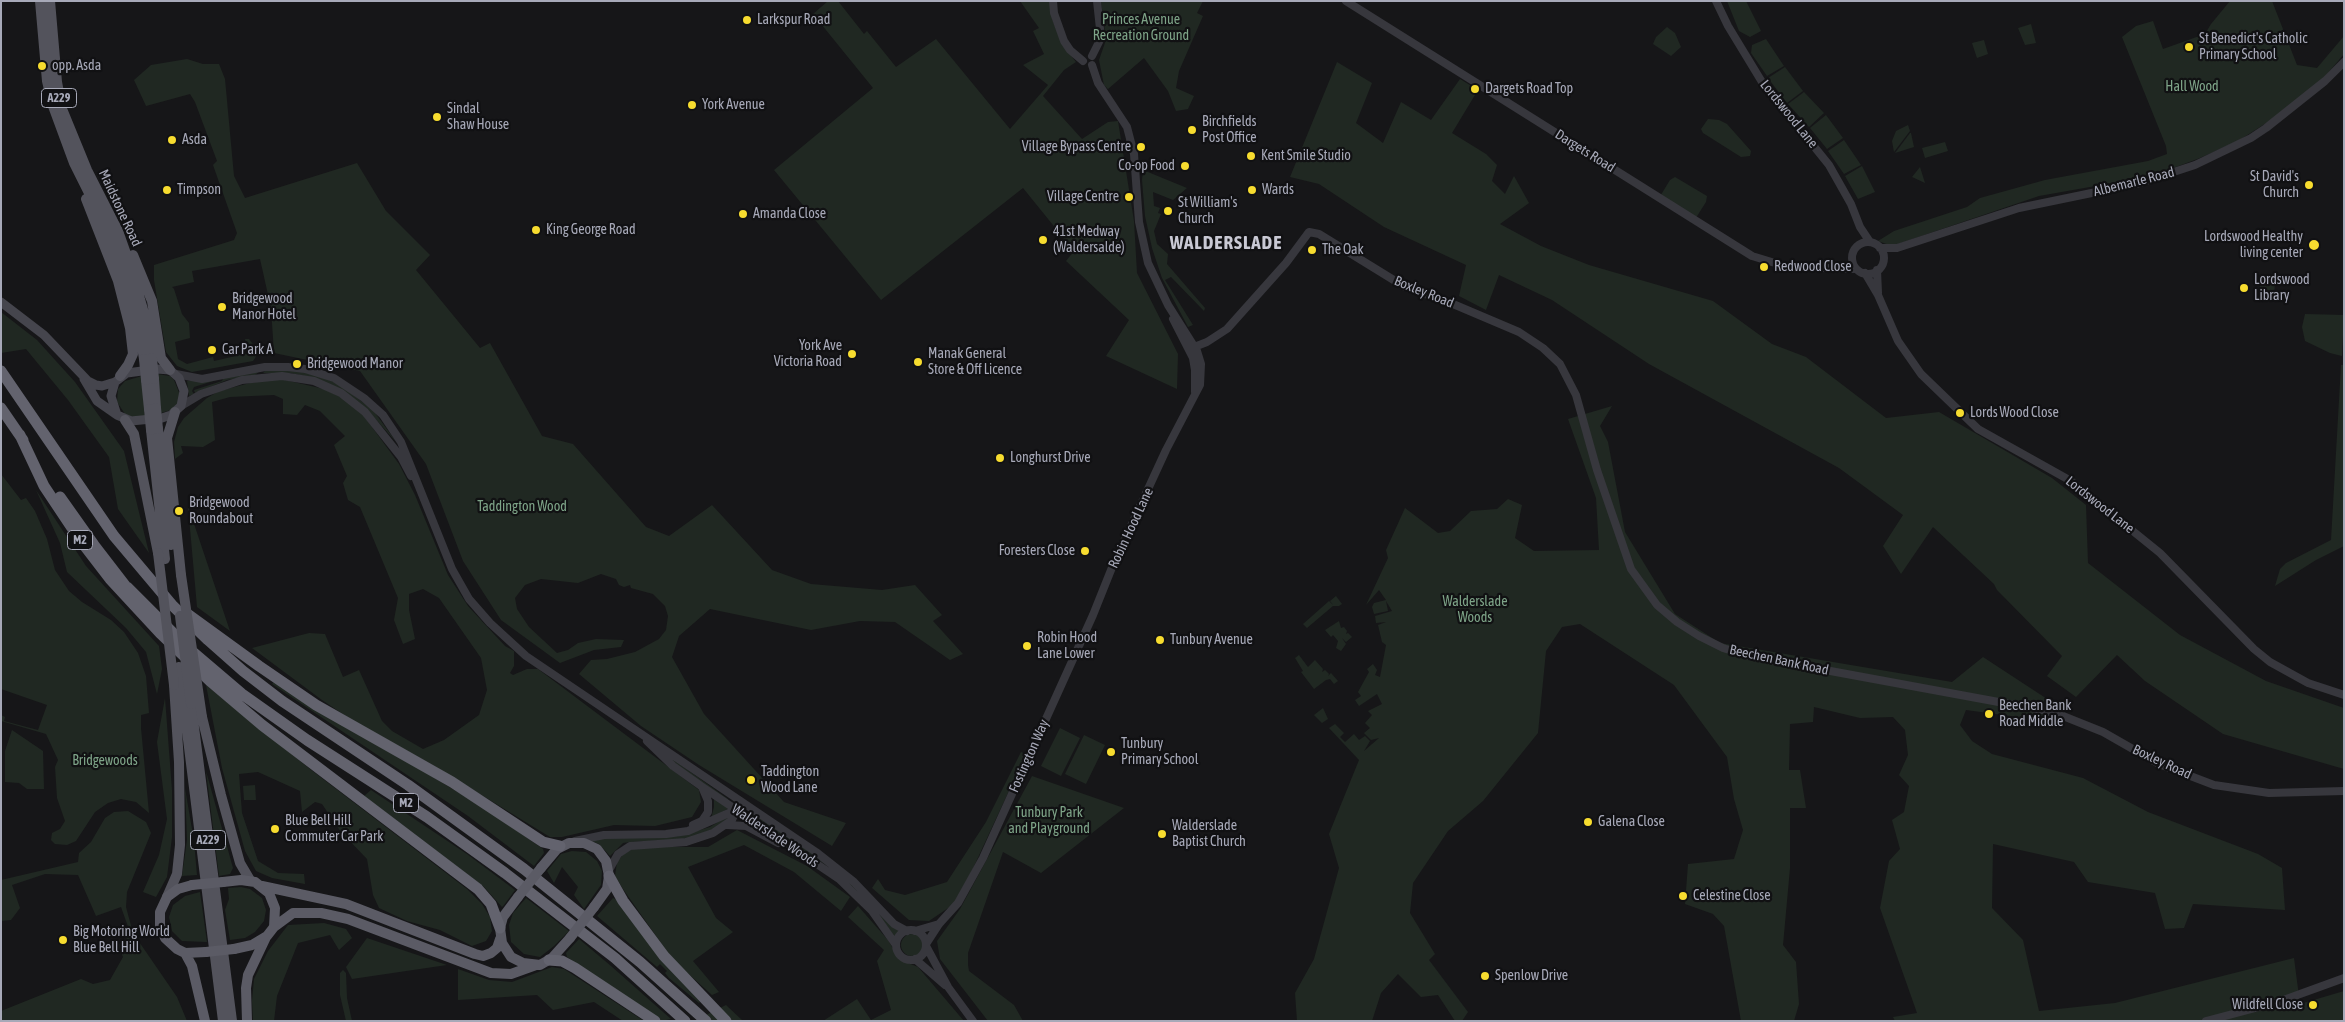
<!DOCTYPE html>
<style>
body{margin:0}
#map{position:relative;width:2345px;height:1022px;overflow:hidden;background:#161618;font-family:"Asap Condensed",sans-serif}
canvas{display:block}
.frame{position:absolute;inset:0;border:2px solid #a7a9b8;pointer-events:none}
</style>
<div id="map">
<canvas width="2345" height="1022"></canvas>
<div class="frame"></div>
</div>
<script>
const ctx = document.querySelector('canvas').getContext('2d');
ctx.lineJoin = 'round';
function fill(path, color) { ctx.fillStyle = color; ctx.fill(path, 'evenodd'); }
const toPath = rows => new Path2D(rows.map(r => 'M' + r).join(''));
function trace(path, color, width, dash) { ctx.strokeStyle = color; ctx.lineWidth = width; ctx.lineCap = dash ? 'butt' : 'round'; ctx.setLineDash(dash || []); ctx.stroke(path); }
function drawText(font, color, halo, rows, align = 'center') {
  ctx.font = font + ' "Asap Condensed",sans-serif'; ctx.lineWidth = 4.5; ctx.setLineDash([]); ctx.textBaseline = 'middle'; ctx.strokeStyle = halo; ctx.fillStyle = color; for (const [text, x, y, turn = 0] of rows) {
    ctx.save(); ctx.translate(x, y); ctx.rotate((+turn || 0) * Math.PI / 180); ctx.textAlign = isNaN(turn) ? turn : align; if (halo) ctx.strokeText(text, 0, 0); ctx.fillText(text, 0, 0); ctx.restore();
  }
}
fill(toPath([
 [828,1,838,1,864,34,867,31,896,67,936,39,1010,129,1048,85,1023,65,1044,54,1033,31,1039,28,1020,1,1051,1,1053,21,1062,44,1076,62,1064,70,1043,96,1082,139,1108,122,1118,121,1134,221,1137,273,1178,354,1177,389,1106,356,1129,320,1066,261,1074,251,1023,188,881,300,774,170,873,88,813,14],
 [1101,1,1203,1,1197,13,1203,16,1179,71,1176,88,1194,96,1188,109,1176,111,1168,91,1144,58,1108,89,1104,85,1099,60,1106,40],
 [1727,1,1746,1,1761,31,1750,37,1739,31],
 [2230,1,2272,1,2297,65,2317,68,2344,36,2344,54,2322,80,2274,118,2238,141,2200,158,2152,176,2039,196,1892,246,1878,241,1894,231,1967,207,1980,198,2045,180,2148,161,2167,154,2166,146,2122,37,2136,26,2153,21,2163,49,2205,34,2211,24],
 [2031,24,2036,43,2025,45,2018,28],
 [1667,27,1675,33,1681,47,1671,56,1653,44,1656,37],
 [1766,39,1784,66,1767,76,1751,53,1752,45],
 [1984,40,1988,54,1977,58,1972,43],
 [187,59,203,64,219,64,225,79,234,176,245,198,357,163,386,211,430,255,416,270,480,348,490,343,542,436,573,444,646,527,669,536,712,505,772,570,811,584,882,590,915,585,942,615,933,621,963,654,950,660,895,622,860,621,811,630,710,609,679,636,672,657,704,714,784,802,846,823,832,846,699,765,641,726,579,674,591,660,607,659,635,652,659,639,666,630,668,616,665,606,653,594,631,588,630,585,624,587,619,585,616,579,601,574,578,583,541,579,525,585,515,598,517,609,529,627,557,653,568,650,578,643,596,639,624,640,621,647,594,650,560,663,501,620,463,561,426,464,360,371,274,353,271,308,260,259,192,271,194,282,172,287,174,289,182,314,189,323,190,338,175,342,178,359,187,364,213,357,214,361,249,353,245,339,249,339,255,347,257,355,253,361,192,372,177,366,166,352,154,280,154,265,234,240,237,233,213,165,217,161,195,102,190,94,146,106,134,80,151,65],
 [1337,62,1372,83,1356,123,1383,143,1401,102,1431,120,1460,79,1478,90,1452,133,1486,154,1497,165,1492,181,1505,194,1514,176,1529,203,1500,224,1541,246,1589,265,1713,301,1772,344,1806,357,1886,418,1939,412,2052,478,2086,505,2088,563,2180,635,2266,681,2344,708,2344,769,2223,734,2145,681,2117,655,2076,697,2047,676,2062,656,1997,590,1994,584,1933,527,1901,574,1883,546,1903,515,1839,468,1649,364,1552,300,1499,275,1486,310,1459,296,1466,265,1384,227,1319,184,1290,177],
 [1785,67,1803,91,1787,103,1768,78],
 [1804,92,1824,113,1809,127,1788,104],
 [1826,115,1843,138,1827,149,1810,128],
 [1708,119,1719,120,1727,124,1751,151,1750,156,1741,157,1703,133,1701,129],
 [1908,125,1910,131,1894,152,1892,141,1896,131],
 [1911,133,1914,147,1895,153,1910,133],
 [1844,140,1861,165,1844,174,1828,151],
 [1945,142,1948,151,1925,158,1922,148],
 [1862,166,1875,192,1858,199,1845,176],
 [1920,167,1925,183,1912,177],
 [1143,170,1187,188,1173,200,1153,192,1154,206,1160,208,1158,213,1161,214,1154,231,1157,244,1168,254,1167,264,1205,308,1204,311,1171,277,1165,280,1193,325,1188,327,1162,278,1152,248,1145,216,1142,180],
 [1675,177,1707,196,1706,202,1694,221,1659,198,1670,180],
 [2260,284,2275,284,2273,302,2259,301],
 [1,312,37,340,75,382,124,451,149,553,118,509,109,457,68,400,26,349,1,353],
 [2305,314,2344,315,2342,356,2330,353,2305,341,2302,327],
 [2341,365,2344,365,2344,546,2316,560,2275,586,2280,569,2286,563,2331,540],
 [266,370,295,370,322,377,339,384,373,410,397,443,370,413,342,390,304,376,290,373,263,373],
 [260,371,255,375,227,380,195,393,194,390,222,381,224,377],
 [157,374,170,376,174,380,180,395,177,405,171,410,161,413],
 [142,376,145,416,133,417,125,414,117,402,118,389,125,381],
 [220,379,194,387,192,391,194,394,189,396,187,381],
 [268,380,285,380,324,389,345,399,364,416,399,464,415,495,448,575,468,606,505,646,514,651,514,666,510,673,513,675,527,669,538,669,699,790,701,802,692,817,655,826,614,825,562,837,550,837,431,764,356,723,322,700,252,648,309,633,325,634,343,677,359,670,382,721,392,731,423,749,444,740,479,715,487,690,481,658,439,598,423,589,409,594,409,610,415,639,403,644,394,620,398,598,360,507,348,500,343,483,347,476,334,445,345,436,320,411,305,405,297,415,283,414,283,399,274,395,230,397,212,402,215,440,203,447,181,446,183,453,175,459,174,442,178,427,184,418,207,398,219,391,250,383],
 [1612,406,1600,426,1608,442,1625,532,1675,614,1720,643,1952,682,1983,657,2067,712,2032,719,1966,710,1960,725,1972,741,1992,754,2083,778,2148,812,2258,854,2282,868,2285,910,2193,904,2184,928,2165,929,2155,893,2088,882,2074,862,1993,844,1992,908,2023,940,2039,1011,2115,1003,2294,958,2300,1004,2344,991,2344,1021,1895,1021,1893,1017,1917,1013,1880,908,1889,861,1900,849,1892,820,1904,812,1909,786,1899,775,1908,755,1905,730,1893,717,1860,718,1814,707,1813,722,1790,724,1789,770,1800,770,1806,808,1790,808,1790,868,1783,945,1796,962,1799,1004,1794,1021,1741,1021,1724,926,1713,914,1685,904,1688,864,1734,859,1743,830,1734,799,1727,757,1674,685,1580,624,1562,627,1546,651,1538,733,1483,801,1448,831,1413,883,1410,913,1435,954,1429,960,1468,1012,1462,1021,1455,1021,1438,995,1421,997,1398,974,1381,993,1372,1021,1297,1021,1295,993,1314,959,1339,868,1329,834,1359,760,1329,728,1335,724,1344,733,1340,737,1345,742,1354,734,1359,740,1365,736,1370,741,1364,751,1379,738,1371,740,1364,733,1370,728,1365,723,1372,715,1368,711,1382,704,1377,694,1359,706,1355,700,1361,696,1358,692,1369,672,1367,669,1373,664,1377,670,1375,675,1380,677,1386,645,1382,642,1378,625,1386,622,1376,623,1375,616,1392,611,1386,601,1388,611,1374,614,1372,607,1374,603,1386,600,1379,590,1366,605,1388,558,1386,550,1405,508,1438,533,1450,531,1471,511,1497,509,1508,499,1522,505,1515,538,1534,551,1599,550,1596,498,1568,419],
 [1,474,21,500,26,498,35,511,47,539,55,570,69,591,82,602,111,620,124,632,138,653,146,676,149,713,141,715,141,728,149,813,136,802,121,799,108,803,95,812,76,841,67,845,55,844,51,840,52,833,60,829,65,821,57,798,55,767,58,760,46,734,1,721,1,715,5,717,4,721,38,730,47,705,1,689],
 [36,490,86,566,159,646,162,669,157,694,146,652,126,628,67,572,60,543],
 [188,506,230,631,197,607],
 [1336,596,1342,604,1339,606,1333,606,1307,628,1303,624,1329,601,1333,605,1330,601],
 [1339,621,1341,628,1344,627,1347,631,1346,634,1348,633,1352,637,1346,642,1342,638,1346,644,1341,651,1336,648,1338,641,1333,635,1331,637,1325,630],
 [1299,655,1308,667,1315,660,1323,669,1322,672,1325,670,1329,674,1328,676,1331,673,1338,681,1334,684,1330,679,1326,680,1314,689,1301,672,1303,671,1295,658],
 [274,682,486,809,543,849,544,853,534,866,468,816,272,684],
 [206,685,310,769,467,889,482,904,490,917,492,931,486,941,472,946,440,930,407,921,379,908,373,895,367,859,341,832,322,804,315,802,302,812,300,791,258,772,239,774,242,813,258,861,278,873,304,874,305,884,272,878,256,871,245,851,222,768],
 [165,698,172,790,172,837,167,877,156,897,143,892,159,855,167,819,157,742],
 [1323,708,1328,719,1322,723,1314,715],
 [1060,728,1080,738,1061,776,1041,766],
 [12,730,43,751,44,789,27,789,19,783,5,782,5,751],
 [1084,735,1105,745,1086,784,1065,774],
 [660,750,728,799,728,801,680,768],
 [1021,752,1026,754,969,877,954,904,929,921,909,920,872,888,878,879,885,890,905,895,947,882,986,822],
 [206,771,233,868,230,874,219,876],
 [1032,776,1124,808,1041,873,1003,852,968,953,968,965,969,971,1014,1005,1023,1021,988,1021,940,959,937,941,960,909],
 [255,785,256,800,244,800,243,786],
 [185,788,194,841,197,875,182,876,187,840],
 [371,790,467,854,515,890,504,905,502,907,484,887,364,796],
 [714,797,729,808,711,819,714,807],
 [128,811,146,822,151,833,127,892,126,907,133,933,177,997,187,1021,1,1021,1,1011,81,979,93,984,110,980,123,957,118,945,131,935,121,907,96,916,78,875,45,874,12,885,20,908,11,920,1,921,1,880,78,862,79,853,91,842,105,818,114,812],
 [749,812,792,839,847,878,900,931,895,937,874,909,849,884,826,865,746,813],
 [729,815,731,817,720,826,695,837,676,840,630,842,623,843,610,856,599,844,591,841,602,838,679,836,710,827],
 [737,830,807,866,850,897,841,911,794,872,744,845,688,867,716,918,733,932,693,961,719,992,712,995,673,960,623,889,615,876,617,862,625,852,639,847,708,847],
 [572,851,586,852,597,861,602,871,601,885,584,909,574,895,578,887,562,867,554,883,547,871,561,854],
 [241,887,250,889,262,898,266,910,264,921,255,932,245,938,230,940,225,910,229,899,228,888],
 [200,892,207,942,182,941,172,931,169,917,173,905,185,896],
 [526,898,569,931,554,946,540,957,524,954,511,942,509,925,513,913],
 [613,898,618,900,700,1002,699,1003,669,978,665,973,667,971,660,964,657,967,597,916],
 [858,906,888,940,900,960,918,967,964,1021,823,1021,857,999,871,1020,891,1010,877,961,884,950,848,917],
 [324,923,346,929,352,938,339,950,330,935,298,943,277,996,274,1021,253,1021,252,1001,254,979,268,951,288,925],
 '901 945a11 11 0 1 1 22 0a11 11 0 1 1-22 0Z',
 [367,938,447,965,352,979,346,967],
 [579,939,611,966,671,1019,662,1021,567,957,566,953],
 [552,967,564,969,644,1021,623,1021,594,1002,553,1010,537,995,458,1000,458,969,489,980,512,982],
 [343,970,346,973,347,998,352,1021,346,1021,340,995,340,973],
 [726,1005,743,1021,694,1021]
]), '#202822');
trace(toPath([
 [1053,1,1054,13,1064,41,1070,50,1083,61],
 [1346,1,1752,256,1788,267,1856,269],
 [1716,1,1728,26,1762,82,1829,165,1851,204,1860,227,1870,242],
 [1092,56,1101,38,1097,1],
 '1852 258a16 16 0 1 1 32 0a16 16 0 1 1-32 0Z',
 [1880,248,1897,248,2019,208,2140,183,2195,165,2251,138,2266,128,2325,81,2344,62],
 [1877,270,1878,293],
 [1865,273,1878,295,1898,341,1921,374,1978,429,2071,481,2160,553,2254,649,2270,662,2308,683,2344,695],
 [1173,319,1193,358,1195,370,1195,392],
 [1189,349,1207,342,1227,329,1286,263,1309,232,1319,234,1405,287,1453,304,1519,332,1543,348,1560,364,1576,395,1597,470,1631,569,1657,605,1677,622,1699,636,1723,648,1749,656,2042,710,2063,716,2103,732,2159,764,2214,785,2269,793,2344,791],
 [176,374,202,379,265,367,288,367,305,369,334,378,364,398,383,415,401,442,452,569,469,599,490,623,526,656,816,852,854,882,894,924,907,931],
 [181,406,201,394,242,380,282,376,314,381,341,393,365,412,401,457,411,476],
 [647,741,673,766,701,786,839,879,872,911,896,945],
 [693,825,702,821,708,812,708,801,702,787],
 [727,825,746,826,778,843],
 [575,841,604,835,666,834,688,831,738,809],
 [609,870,618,854,630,846,686,842,713,833,732,820,735,813,735,807],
 '896 945a15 15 0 1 1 30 0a15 15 0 1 1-30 0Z',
 [915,931,939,924],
 [926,944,939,924,958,903,983,858,1093,615,1113,565,1166,450,1200,385,1201,364,1197,351,1168,305,1148,263,1139,222,1134,154,1127,127,1098,83,1092,65],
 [926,946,948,987,973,1021],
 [915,959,945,985],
 [2206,1021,2278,1002,2344,978]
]), '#37373d', 8);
trace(toPath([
 [1,302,44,335,88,381,96,385,102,386,115,382],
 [157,369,170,370,179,378,184,391,181,406,171,415,162,418,131,421,117,415,111,396,115,382,127,373,157,369],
 [84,379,97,401,117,415]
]), '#45454d', 9);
trace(toPath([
 [40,1,47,81,53,106,74,163,107,229,123,267,137,316,144,359],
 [50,1,57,82,62,109,87,170,118,231,130,265,144,313,152,358],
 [86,199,118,281,130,328,133,354,128,365,120,376],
 [133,255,152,301,161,358,170,370],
 [154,379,156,408],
 [146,380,149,409],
 [175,412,167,438,181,575],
 [125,420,134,434,158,553],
 [158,429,171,545],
 [151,430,165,559],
 [179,667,223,1021],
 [191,704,232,1021],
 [202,717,221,795,240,863,250,880],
 [167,897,177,874,180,845,179,762,174,685]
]), '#53535c', 10);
trace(toPath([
 [541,868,557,849,569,843,584,843,597,849,606,861,609,876,607,889,594,907],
 [223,882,241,880,255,882,269,893,275,908,274,927,267,936,252,945,234,949],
 [192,885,178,889,167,897,160,912,160,925,165,938,177,949,185,953,206,952],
 [262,886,346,904,475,954,483,956,491,953,497,948,500,939],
 [518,897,503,917,500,928,502,943,511,957,523,963,540,965,552,958,570,938],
 [274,927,293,913,321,913,348,919,491,973,511,974,536,965],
 [185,953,192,966,205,1021],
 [247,1021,246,988,248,975,266,937]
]), '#5b5b65', 10);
trace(toPath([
 [1,371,114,536,173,606,208,640,243,671,282,701,408,785,524,869,640,962,706,1021],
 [1,408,23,440],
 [20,435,44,486,80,540,110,579,160,633,210,681,262,725,478,889,491,904,500,928],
 [60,497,94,545,131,593],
 [127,587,188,648,242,694,307,740,427,817,505,873,615,958,685,1021],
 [186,613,259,666,316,705,452,782,543,842,560,846],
 [609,876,623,901,664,956,726,1021],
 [549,960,562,961,575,968,655,1021]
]), '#63636e', 11);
trace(toPath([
 [152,358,154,379],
 [144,359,146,380],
 [156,408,158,429],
 [149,409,151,430],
 [158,553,174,685],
 [181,575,202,717],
 [180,616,191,704]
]), '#53535c', 10);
trace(toPath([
 [192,885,223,882],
 [518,897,541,868],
 [570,938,594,907],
 [206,952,234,949]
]), '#5b5b65', 10);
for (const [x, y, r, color] of [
 [747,20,5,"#f7dc2f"],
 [2189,47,5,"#f7dc2f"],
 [42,66,5,"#f7dc2f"],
 [1475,89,5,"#f7dc2f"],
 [692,105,5,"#f7dc2f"],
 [437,117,5,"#f7dc2f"],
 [1192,130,5,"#f7dc2f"],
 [172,140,5,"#f7dc2f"],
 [1141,147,5,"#f7dc2f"],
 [1251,156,5,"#f7dc2f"],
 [1185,166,5,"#f7dc2f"],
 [2309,185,5,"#f7dc2f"],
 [167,190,5,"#f7dc2f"],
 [1252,190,5,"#f7dc2f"],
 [1129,197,5,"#f7dc2f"],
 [1168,211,5,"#f7dc2f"],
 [743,214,5,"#f7dc2f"],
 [536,230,5,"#f7dc2f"],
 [1043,240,5,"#f7dc2f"],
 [2314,245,6,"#f7dc2f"],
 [1312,250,5,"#f7dc2f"],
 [1764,267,5,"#f7dc2f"],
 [2244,288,5,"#f7dc2f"],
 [222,307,5,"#f7dc2f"],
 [212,350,5,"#f7dc2f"],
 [852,354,5,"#f7dc2f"],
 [918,362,5,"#f7dc2f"],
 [297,364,5,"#f7dc2f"],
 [1960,413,5,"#f7dc2f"],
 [1000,458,5,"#f7dc2f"],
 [179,511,5,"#f7dc2f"],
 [1085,551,5,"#f7dc2f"],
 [1160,640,5,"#f7dc2f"],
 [1027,646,5,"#f7dc2f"],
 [1989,714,5,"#f7dc2f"],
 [1111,752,5,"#f7dc2f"],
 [751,780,5,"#f7dc2f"],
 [1588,822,5,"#f7dc2f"],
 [275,829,5,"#f7dc2f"],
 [1162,834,5,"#f7dc2f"],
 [1683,896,5,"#f7dc2f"],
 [63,940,5,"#f7dc2f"],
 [1485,976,5,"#f7dc2f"],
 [2313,1005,5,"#f7dc2f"]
]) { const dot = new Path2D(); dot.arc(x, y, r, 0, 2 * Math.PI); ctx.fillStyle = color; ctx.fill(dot); trace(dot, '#111113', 2); }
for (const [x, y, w] of [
 [59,98,35],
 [80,540,25],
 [406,803,25],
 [208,840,35]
]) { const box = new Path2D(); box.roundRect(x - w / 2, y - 9.5, w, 19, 4); ctx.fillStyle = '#111113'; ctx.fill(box); trace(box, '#a7a9b8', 1); }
drawText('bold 12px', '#a7a9b8', null, [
 ["A229",59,98],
 ["M2",80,540],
 ["M2",406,803],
 ["A229",208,840]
]);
drawText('14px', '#a7a9b8', '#111113', [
 ["Larkspur Road",757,20],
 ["St Benedict's Catholic",2199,39],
 ["Primary School",2199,55],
 ["opp. Asda",52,66],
 ["Dargets Road Top",1485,89],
 ["York Avenue",702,105],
 ["Sindal",447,109],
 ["Shaw House",447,125],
 ["Birchfields",1202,122],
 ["Post Office",1202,138],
 ["Asda",182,140],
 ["Village Bypass Centre",1131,147,"right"],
 ["Kent Smile Studio",1261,156],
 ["Co-op Food",1175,166,"right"],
 ["St David's",2299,177,"right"],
 ["Church",2299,193,"right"],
 ["Timpson",177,190],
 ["Wards",1262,190],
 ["Village Centre",1119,197,"right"],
 ["St William's",1178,203],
 ["Church",1178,219],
 ["Amanda Close",753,214],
 ["King George Road",546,230],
 ["41st Medway",1053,232],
 ["(Waldersalde)",1053,248],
 ["Lordswood Healthy",2303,237,"right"],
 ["living center",2303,253,"right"],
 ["The Oak",1322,250],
 ["Redwood Close",1774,267],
 ["Lordswood",2254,280],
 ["Library",2254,296],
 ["Bridgewood",232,299],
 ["Manor Hotel",232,315],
 ["York Ave",842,346,"right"],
 ["Victoria Road",842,362,"right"],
 ["Car Park A",222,350],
 ["Manak General",928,354],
 ["Store & Off Licence",928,370],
 ["Bridgewood Manor",307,364],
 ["Lords Wood Close",1970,413],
 ["Longhurst Drive",1010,458],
 ["Bridgewood",189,503],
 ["Roundabout",189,519],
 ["Foresters Close",1075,551,"right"],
 ["Robin Hood",1037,638],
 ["Lane Lower",1037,654],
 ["Tunbury Avenue",1170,640],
 ["Beechen Bank",1999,706],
 ["Road Middle",1999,722],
 ["Tunbury",1121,744],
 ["Primary School",1121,760],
 ["Taddington",761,772],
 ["Wood Lane",761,788],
 ["Blue Bell Hill",285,821],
 ["Commuter Car Park",285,837],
 ["Galena Close",1598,822],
 ["Walderslade",1172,826],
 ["Baptist Church",1172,842],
 ["Celestine Close",1693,896],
 ["Big Motoring World",73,932],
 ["Blue Bell Hill",73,948],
 ["Spenlow Drive",1495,976],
 ["Wildfell Close",2303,1005,"right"]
], 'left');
drawText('14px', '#7ea488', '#111113', [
 ["Princes Avenue",1141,20],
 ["Recreation Ground",1141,36],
 ["Hall Wood",2192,87],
 ["Taddington Wood",522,507],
 ["Walderslade",1475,602],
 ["Woods",1475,618],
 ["Bridgewoods",105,761],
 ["Tunbury Park",1049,813],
 ["and Playground",1049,829]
]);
drawText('14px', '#a7a9b8', '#111113', [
 ["Lordswood Lane",1789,114,51],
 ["Dargets Road",1585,151,32],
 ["Albemarle Road",2134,182,-14],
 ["Maidstone Road",120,208,65],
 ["Boxley Road",1424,292,22],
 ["Lordswood Lane",2100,505,38],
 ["Robin Hood Lane",1131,528,-65],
 ["Beechen Bank Road",1779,660,12],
 ["Fostington Way",1029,756,-66],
 ["Boxley Road",2162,762,25],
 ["Walderslade Woods",775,836,34]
]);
ctx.letterSpacing = '1px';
drawText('bold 19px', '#c9c9d4', '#111113', [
 ["WALDERSLADE",1226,243]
]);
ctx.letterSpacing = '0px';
</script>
